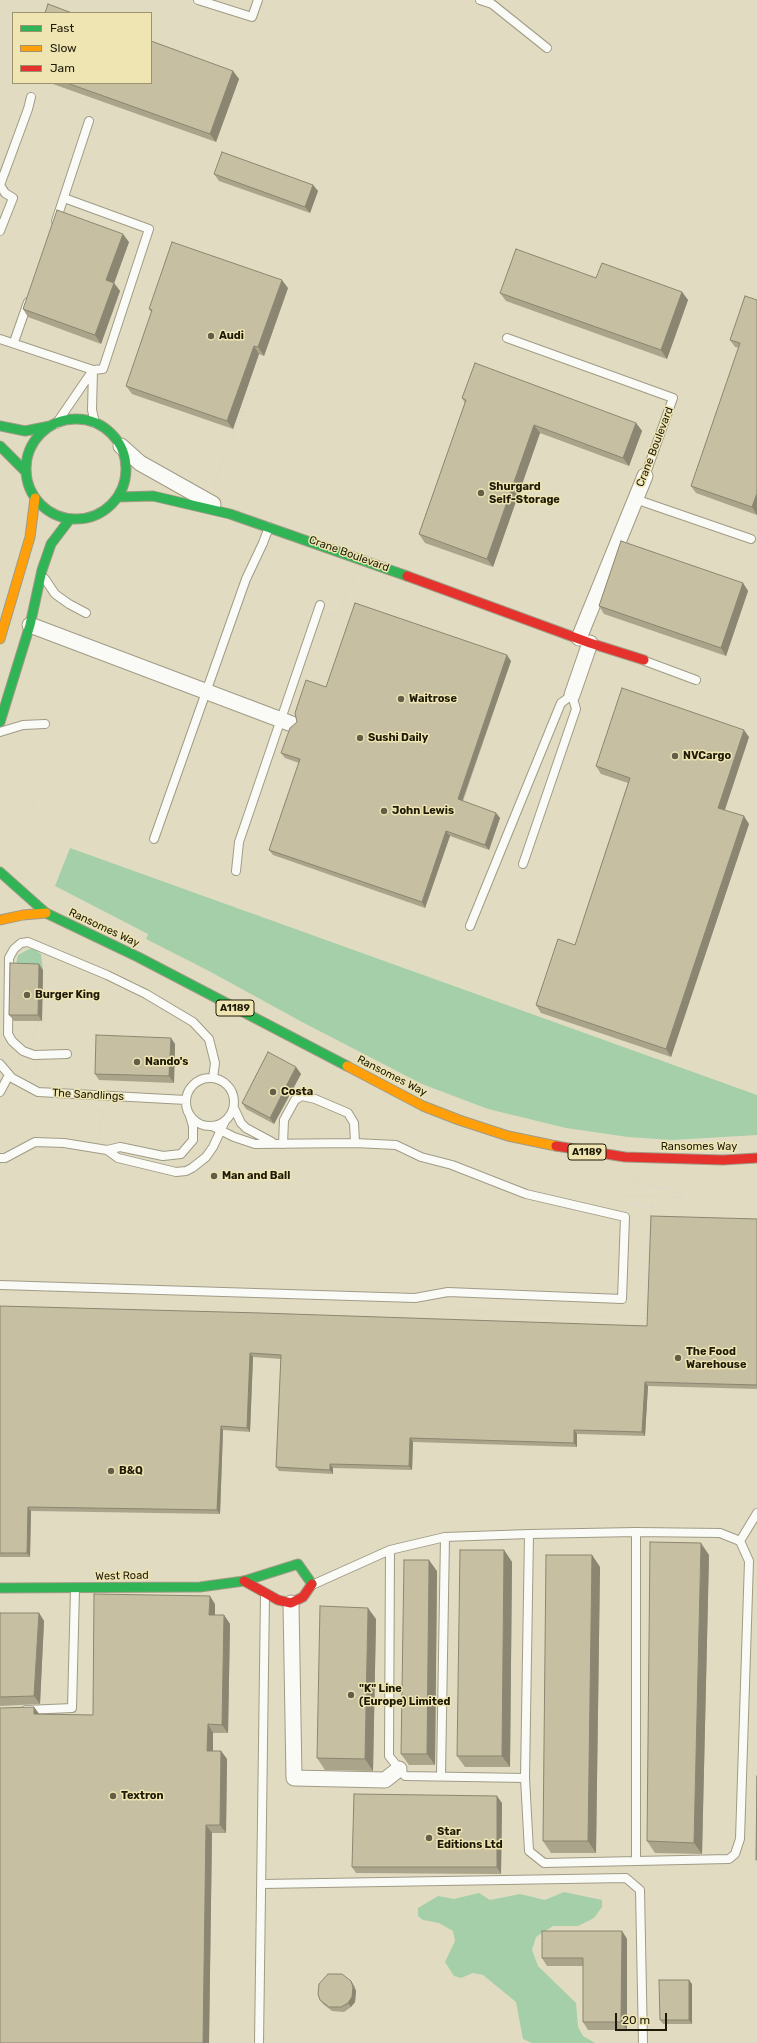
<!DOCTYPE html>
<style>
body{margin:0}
#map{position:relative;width:757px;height:2043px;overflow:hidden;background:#e1dcc1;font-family:Rubik,sans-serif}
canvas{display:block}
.legend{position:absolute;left:12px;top:12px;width:140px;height:72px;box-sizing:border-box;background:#efe5b3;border:1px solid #9b946e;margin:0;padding:5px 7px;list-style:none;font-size:12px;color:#1e1a07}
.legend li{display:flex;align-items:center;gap:8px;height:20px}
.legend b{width:20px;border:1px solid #9b946e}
.scale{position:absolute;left:615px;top:2013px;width:52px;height:18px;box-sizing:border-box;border:2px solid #1e1a07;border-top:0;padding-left:5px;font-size:12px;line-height:14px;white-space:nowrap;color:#1e1a07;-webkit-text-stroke:3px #efe5b3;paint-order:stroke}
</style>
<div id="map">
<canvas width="757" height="2043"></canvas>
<ul class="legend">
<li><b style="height:5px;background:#30b455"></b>Fast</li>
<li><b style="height:5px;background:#ff9f0a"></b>Slow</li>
<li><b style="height:5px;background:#e5322d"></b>Jam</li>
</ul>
<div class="scale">20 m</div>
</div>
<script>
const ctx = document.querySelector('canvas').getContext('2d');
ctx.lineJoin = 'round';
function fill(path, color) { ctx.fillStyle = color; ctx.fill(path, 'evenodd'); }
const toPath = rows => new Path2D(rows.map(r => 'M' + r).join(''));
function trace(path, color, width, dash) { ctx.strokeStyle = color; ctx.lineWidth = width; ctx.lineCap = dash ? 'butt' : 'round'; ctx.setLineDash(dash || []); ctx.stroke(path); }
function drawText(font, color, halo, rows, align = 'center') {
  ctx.font = font + ' Rubik,sans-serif'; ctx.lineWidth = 3; ctx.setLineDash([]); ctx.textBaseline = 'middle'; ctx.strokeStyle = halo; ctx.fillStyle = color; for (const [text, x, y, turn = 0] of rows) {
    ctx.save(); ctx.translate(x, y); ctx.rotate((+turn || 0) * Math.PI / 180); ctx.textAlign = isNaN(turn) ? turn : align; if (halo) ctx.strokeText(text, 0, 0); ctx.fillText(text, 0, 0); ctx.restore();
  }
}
fill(toPath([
 [70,848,757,1095,757,1135,672,1140,628,1137,566,1128,488,1109,422,1084,302,1022,209,971,146,939,148,934,55,886],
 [29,949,34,949,41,954,43,970,15,969,18,955],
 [564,1892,602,1900,602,1907,594,1918,578,1926,553,1926,536,1937,532,1950,538,1966,576,2003,578,2027,583,2036,595,2043,532,2043,523,2039,516,2002,483,1975,473,1973,461,1978,454,1976,445,1962,455,1941,453,1931,439,1923,423,1920,418,1916,418,1908,438,1896,454,1899,479,1893,490,1900,520,1894,545,1900]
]), '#a4cfa9');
const lane = toPath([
 [198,0,252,17,258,0],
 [480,0,492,4,547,48],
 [0,185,28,109,31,97],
 [0,185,5,193,13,198,0,231],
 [56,221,89,121],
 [507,338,673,398,645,476],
 [0,339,93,370,103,369,149,229,64,198],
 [14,342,28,302],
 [93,370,92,410,95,423],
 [56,424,93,370],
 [635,499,751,539],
 [45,579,55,594,69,604,86,613],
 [645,661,696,680],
 [0,732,23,725,45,724],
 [154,839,246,579,263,543,269,527],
 [236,871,239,842,320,605],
 [470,926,561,703,572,695,576,709,523,864],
 [67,1054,34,1055,23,1051,12,1041,8,1034,9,958,14,949,21,943,28,942,107,975,146,994,193,1022,209,1039,215,1063,213,1078],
 [0,1064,12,1078,38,1092,186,1100],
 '186 1102a24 24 0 1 1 48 0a24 24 0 1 1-48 0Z',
 [0,1092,9,1075],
 [234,1108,241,1123,246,1128,272,1142],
 [283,1144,284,1120,295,1100,302,1096,315,1099,348,1113,354,1123,355,1143],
 [107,1150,120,1147,163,1156,181,1154,193,1140,193,1126,190,1116],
 [0,1158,5,1158,35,1142,64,1143,107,1150,118,1158,176,1172,186,1171,192,1168,206,1157,213,1147,225,1121],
 [0,1285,415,1298,448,1292,622,1299,625,1217,526,1194,452,1165,421,1157,396,1145,355,1143,255,1144,234,1137,212,1126],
 [740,1541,757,1513],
 [390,1550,389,1756,405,1776,525,1778],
 [312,1585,390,1550,445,1537,529,1534,636,1532,720,1533,740,1541,749,1561,740,1839,735,1854,729,1859,544,1863,529,1851,525,1778,529,1534],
 [26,1710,72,1708,75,1589],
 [441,1775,445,1537],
 [636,1861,636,1532],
 [262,1884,626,1878,640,1890,643,2043],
 [259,2043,265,1594]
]);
const street = toPath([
 [121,446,140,463,213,504],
 [30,625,292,724],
 [579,638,645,476],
 [572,695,590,643],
 [291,1603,294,1778,385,1780,399,1769]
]);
const fast = toPath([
 '26 469a50 50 0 1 1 100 0a50 50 0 1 1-100 0Z',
 [0,426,25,431,50,426],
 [0,446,26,472],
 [118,497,153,496,230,514,407,576],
 [0,722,30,625,42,570,51,544,70,519],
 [0,872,46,913,138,957,347,1066],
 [0,1588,200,1587,244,1581,298,1564,312,1584]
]);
const slow = toPath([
 [0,639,30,537,35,498],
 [0,920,23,915,46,913],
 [347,1066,423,1106,459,1120,508,1136,556,1146]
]);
const jam = toPath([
 [407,576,590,643,644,660],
 [556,1146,625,1157,723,1160,757,1158],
 [244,1581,278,1600,291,1603,303,1597,312,1584]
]);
trace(lane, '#a09b86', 10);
trace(street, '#a09b86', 17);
trace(fast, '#a09b86', 11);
trace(slow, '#a09b86', 11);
trace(jam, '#a09b86', 11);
trace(toPath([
 [213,487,250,390,265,393],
 [328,615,337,616,355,576],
 [0,841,28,815,38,796],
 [34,1042,35,1024,44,1024,44,1019],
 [35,1066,37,1077],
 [99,1110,103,1110,99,1136],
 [589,1194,680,1198,682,1193,635,1181,629,1177],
 [630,1204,653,1206,651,1218],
 [429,1309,645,1318,650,1227]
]), '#d7d5cc', 2.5, [1, 3]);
trace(lane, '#fafaf6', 8);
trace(street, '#fafaf6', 15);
trace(fast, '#30b455', 9);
trace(slow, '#ff9f0a', 9);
trace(jam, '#e5322d', 9);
fill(toPath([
 [233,71,239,79,216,142,50,83,151,83],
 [214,174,313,185,318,191,310,213,219,181],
 [129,242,114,283,120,291,101,344,28,317,23,309],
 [596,278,682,292,688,300,667,359,506,301,500,293],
 [288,288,264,356,259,354,233,429,132,394,126,386,152,313,149,309],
 [745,296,757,515,696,493,691,486,739,348,735,347,730,340],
 [462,398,636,423,642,431,629,466,540,433,493,567,425,543,419,534,465,403],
 [743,583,748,591,726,656,604,614,599,606],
 [511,661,463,801,496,813,500,818,489,850,450,836,425,908,273,855,269,850,299,763,285,758,281,753,297,722,326,687],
 [749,737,725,810,749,824,671,1057,541,1013,536,1005,575,945,628,783,601,774,596,766],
 [43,970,42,1021,14,1021,9,1015],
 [171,1038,175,1044,174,1083,99,1080,95,1074],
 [296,1067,301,1074,274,1124,246,1109,242,1103],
 [757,1219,757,1389,648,1386,645,1436,577,1434,577,1447,413,1442,412,1470,333,1468,333,1474,279,1471,276,1467,281,1359,253,1357,250,1432,223,1430,220,1514,31,1511,30,1557,0,1557,0,1306,647,1326],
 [504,1550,512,1562,510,1767,465,1767,457,1756],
 [592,1555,600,1567,596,1853,551,1853,543,1841],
 [709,1555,702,1854,655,1853,647,1841],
 [437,1571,435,1765,409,1765,401,1754],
 [215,1604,215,1615,224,1615,230,1624,228,1733,213,1733,213,1751,221,1751,227,1759,226,1833,212,1833,209,2043,0,2043,34,1707,39,1714,93,1715],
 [0,1613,39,1613,44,1621,40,1704,0,1706],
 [376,1619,373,1771,325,1770,317,1758],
 [502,1803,501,1874,356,1873,352,1867],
 [622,1931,627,1939,627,2030,588,2030,583,2022,583,1966,547,1966,542,1958],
 [351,1981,354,1986,356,1991,355,2002,351,2007,344,2012,332,2011,323,2004,320,2000],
 [692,1984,692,2024,663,2024,660,2020]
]), '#aaa48b');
fill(toPath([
 [233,71,239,79,216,142,210,134],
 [313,185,318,191,310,213,305,207],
 [123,234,129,242,112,289,106,280],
 [282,280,288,288,264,356,258,347],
 [114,283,120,291,101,344,95,335],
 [682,292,688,300,667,359,661,350],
 [254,346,259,354,233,429,227,421],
 [636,423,642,431,629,466,623,458],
 [534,425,540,433,493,567,487,559],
 [757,493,757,515,752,507],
 [743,583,748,591,726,656,721,648],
 [507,655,511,661,461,804,458,799],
 [744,730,749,737,723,815,718,808],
 [496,813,500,818,489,850,485,845],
 [744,816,749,824,671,1057,666,1049],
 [446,831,450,836,425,908,422,902],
 [39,964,43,970,42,1021,38,1015],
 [171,1038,175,1044,174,1083,169,1076],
 [296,1067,301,1074,274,1124,270,1118],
 [250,1353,253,1357,250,1432,247,1428],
 [645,1382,648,1386,645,1436,642,1432],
 [221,1426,223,1430,220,1514,217,1510],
 [574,1430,577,1434,577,1447,574,1443],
 [410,1438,413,1442,412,1470,409,1466],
 [330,1464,333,1468,333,1474,330,1470],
 [28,1507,31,1511,30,1557,27,1553],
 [701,1543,709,1555,702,1854,694,1843],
 [504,1550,512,1562,510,1767,502,1756],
 [592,1555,600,1567,596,1853,588,1841],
 [429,1560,437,1571,435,1765,427,1754],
 [210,1596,215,1604,215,1623,209,1615],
 [368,1608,376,1619,373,1771,365,1759],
 [39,1613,44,1621,40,1704,34,1696],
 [224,1615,230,1624,228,1733,222,1725],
 [34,1707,40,1715,34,1714],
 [208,1724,213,1733,213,1759,207,1751],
 [221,1751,227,1759,226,1833,220,1825],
 [497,1796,502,1803,501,1874,497,1867],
 [206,1825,212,1833,209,2043,203,2043],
 [622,1931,627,1939,627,2030,621,2022],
 [689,1980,692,1984,692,2024,689,2020],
 [351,1981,354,1986,356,1991,355,2002,351,2007,348,2003]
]), '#8b8671');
const building = toPath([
 [48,4,72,13,45,13,48,4],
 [151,41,233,71,210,134,67,83,151,83,151,41],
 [222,152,313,185,305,207,214,174,222,152],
 [57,210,123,234,106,280,114,283,95,335,23,309,57,210],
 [172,242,282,280,258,347,254,346,227,421,126,386,152,310,149,309,172,242],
 [516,249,596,278,602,263,682,292,661,350,500,293,516,249],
 [745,296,757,300,757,493,752,507,691,486,740,343,730,340,745,296],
 [475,363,636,423,623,458,534,425,487,559,419,534,466,400,462,398,475,363],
 [621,541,743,583,721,648,599,606,621,541],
 [355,603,507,655,458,799,496,813,485,845,446,831,422,902,269,850,300,759,281,753,290,728,297,722,295,713,306,680,326,687,355,603],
 [622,688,744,730,718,808,744,816,666,1049,536,1005,558,939,575,945,630,778,596,766,622,688],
 [10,963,39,964,38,1015,9,1015,10,963],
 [96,1035,171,1038,169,1076,95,1074,96,1035],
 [268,1052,296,1067,270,1118,242,1103,268,1052],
 [651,1216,757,1219,757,1385,645,1382,642,1432,574,1430,574,1443,410,1438,409,1466,330,1464,330,1470,276,1467,281,1355,250,1353,247,1428,221,1426,217,1510,28,1507,27,1553,0,1553,0,1306,261,1313,647,1326,651,1216],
 [650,1542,701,1543,694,1843,647,1841,650,1542],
 [460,1550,504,1550,502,1756,457,1756,460,1550],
 [546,1555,592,1555,588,1841,543,1841,546,1555],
 [404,1560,429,1560,427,1754,401,1754,404,1560],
 [94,1594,210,1596,209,1615,224,1615,222,1725,208,1724,207,1751,221,1751,220,1825,206,1825,203,2043,0,2043,0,1708,34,1707,34,1714,93,1715,94,1594],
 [320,1606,368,1608,365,1759,317,1758,320,1606],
 [0,1613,39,1613,34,1696,0,1697,0,1613],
 [757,1776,757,1860,756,1860,757,1776],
 [354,1794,497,1796,497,1867,352,1867,354,1794],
 [542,1931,622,1931,621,2022,583,2022,583,1958,542,1958,542,1931],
 [328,1974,342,1974,351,1981,353,1987,352,1997,348,2003,341,2007,329,2007,320,2000,318,1994,319,1984,328,1974],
 [659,1980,689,1980,689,2020,660,2020,659,1980]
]);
fill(building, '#c6bfa2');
trace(building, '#8b8671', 1);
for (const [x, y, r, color] of [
 [211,336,4,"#625e48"],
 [481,493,4,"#625e48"],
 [401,699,4,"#625e48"],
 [360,738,4,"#625e48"],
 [675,756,4,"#625e48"],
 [384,811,4,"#625e48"],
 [27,995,4,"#625e48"],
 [137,1062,4,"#625e48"],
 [273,1092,4,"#625e48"],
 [214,1176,4,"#625e48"],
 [678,1358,4,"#625e48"],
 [111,1471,4,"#625e48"],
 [351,1695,4,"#625e48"],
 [113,1796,4,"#625e48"],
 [429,1838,4,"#625e48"]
]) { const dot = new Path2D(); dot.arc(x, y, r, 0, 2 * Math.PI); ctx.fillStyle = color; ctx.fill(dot); trace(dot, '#efe5b3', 1.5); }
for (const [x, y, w] of [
 [235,1008,38],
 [587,1152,38]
]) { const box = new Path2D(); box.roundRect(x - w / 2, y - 8, w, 16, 3); ctx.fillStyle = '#efe5b3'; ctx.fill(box); trace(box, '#1e1a07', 1); }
drawText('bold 10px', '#1e1a07', null, [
 ["A1189",235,1008],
 ["A1189",587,1152]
]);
drawText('bold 11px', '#1e1a07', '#efe5b3', [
 ["Audi",219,336],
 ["Shurgard",489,487],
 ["Self-Storage",489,500],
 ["Waitrose",409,699],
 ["Sushi Daily",368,738],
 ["NVCargo",683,756],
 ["John Lewis",392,811],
 ["Burger King",35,995],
 ["Nando's",145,1062],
 ["Costa",281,1092],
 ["Man and Ball",222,1176],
 ["The Food",686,1352],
 ["Warehouse",686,1365],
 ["B&Q",119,1471],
 ["\"K\" Line",359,1689],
 ["(Europe) Limited",359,1702],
 ["Textron",121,1796],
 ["Star",437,1832],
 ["Editions Ltd",437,1845]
], 'left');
drawText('11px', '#1e1a07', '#efe5b3', [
 ["Crane Boulevard",655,447,-69],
 ["Crane Boulevard",349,554,20],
 ["Ransomes Way",104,928,25],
 ["Ransomes Way",392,1076,27],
 ["The Sandlings",88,1095,3],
 ["Ransomes Way",699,1147],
 ["West Road",122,1576,-1]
]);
</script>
